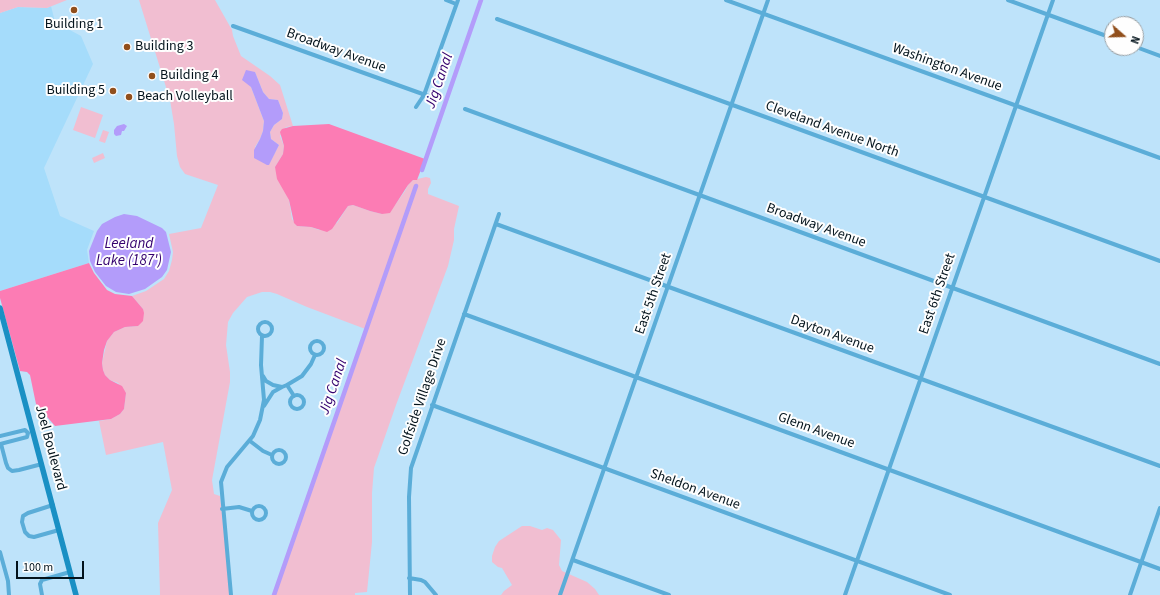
<!DOCTYPE html>
<style>
body{margin:0}
#map{position:relative;width:1160px;height:595px;overflow:hidden;background:#bee3fa;font-family:"Source Sans 3",sans-serif}
canvas{display:block}
.north{position:absolute;left:1104px;top:16px;width:40px;height:40px;box-sizing:border-box;background:#fefefe;border:1px solid #9aa0a4;border-radius:50%;rotate:110deg;font-size:11px;font-weight:700;line-height:16px;text-align:center;color:#03131c}
.north::after{content:'';display:block;margin:auto;width:14px;height:18px;background:#914f1c;clip-path:polygon(50% 0,100% 100%,50% 72%,0 100%)}
.scale{position:absolute;left:16px;top:561px;width:68px;height:18px;box-sizing:border-box;border:2px solid #03131c;border-top:0;padding-left:5px;font-size:12px;line-height:14px;white-space:nowrap;color:#03131c;-webkit-text-stroke:3px #fefefe;paint-order:stroke}
</style>
<div id="map">
<canvas width="1160" height="595"></canvas>
<div class="north">N</div>
<div class="scale">100 m</div>
</div>
<script>
const ctx = document.querySelector('canvas').getContext('2d');
ctx.lineJoin = 'round';
function fill(path, color) { ctx.fillStyle = color; ctx.fill(path, 'evenodd'); }
const toPath = rows => new Path2D(rows.map(r => 'M' + r).join(''));
function trace(path, color, width, dash) { ctx.strokeStyle = color; ctx.lineWidth = width; ctx.lineCap = dash ? 'butt' : 'round'; ctx.setLineDash(dash || []); ctx.stroke(path); }
function drawText(font, color, halo, rows, align = 'center') {
  ctx.font = font + ' "Source Sans 3",sans-serif'; ctx.lineWidth = 4; ctx.setLineDash([]); ctx.textBaseline = 'middle'; ctx.strokeStyle = halo; ctx.fillStyle = color; for (const [text, x, y, turn = 0] of rows) {
    ctx.save(); ctx.translate(x, y); ctx.rotate((+turn || 0) * Math.PI / 180); ctx.textAlign = isNaN(turn) ? turn : align; if (halo) ctx.strokeText(text, 0, 0); ctx.fillText(text, 0, 0); ctx.restore();
  }
}
fill(toPath([
 [51,6,55,22,81,36,93,64,44,168,60,216,94,231,87,250,89,263,0,291,0,13,18,7,47,8]
]), '#a5dcfb');
fill(toPath([
 [0,0,67,0,47,8,18,7,0,13],
 [139,0,215,0,232,30,233,36,241,56,270,76,280,85,293,126,286,127,280,136,284,146,283,154,275,167,289,200,292,219,297,226,311,227,319,230,337,223,348,206,353,205,370,211,382,214,395,205,405,191,408,185,413,180,426,177,430,178,431,183,428,189,428,194,459,206,454,229,454,240,448,266,396,405,374,468,372,493,372,542,367,592,355,593,355,595,275,595,292,547,293,533,307,499,368,330,307,307,277,294,270,292,262,292,247,297,233,313,228,322,226,345,230,372,230,382,212,480,214,494,220,496,231,595,160,595,158,523,172,490,163,442,106,455,99,421,111,419,120,414,124,409,126,393,118,383,110,380,105,375,103,370,102,363,107,341,114,332,125,327,138,326,143,309,132,296,146,291,164,279,169,271,172,260,173,252,169,234,201,228,218,185,185,174,180,167,177,156,174,124,170,100],
 [255,72,263,92,269,99,278,100,283,113,282,119,274,125,270,132,271,139,279,145,269,164,255,147,260,139,263,131,264,121,251,87,249,84],
 [81,107,103,115,95,138,73,130],
 [103,130,109,132,105,143,99,141],
 [103,153,105,158,94,163,92,158],
 [522,526,530,526,542,530,547,528,553,530,561,540,559,565,562,571,587,582,595,589,599,595,501,595,504,591,512,585,502,568,498,567,492,562,492,556,495,547,499,541]
]), '#f1bed1');
fill(toPath([
 [329,124,425,159,417,180,413,180,408,185,390,213,382,214,370,211,353,205,348,206,332,229,327,232,311,227,297,226,294,223,289,200,277,179,275,167,283,154,284,146,280,132,282,129,293,126],
 [89,263,94,273,107,290,115,294,132,296,143,309,144,313,143,321,138,326,125,327,114,332,107,341,104,350,102,363,103,370,105,375,110,380,122,386,126,393,124,409,120,414,111,419,55,426,36,404,30,375,27,372,20,371,0,298,0,291]
]), '#fc7cb4');
fill(toPath([
 [246,70,255,72,263,92,269,99,278,100,283,113,282,119,274,125,270,132,271,139,279,145,269,165,267,165,254,158,254,150,260,139,263,131,264,121,251,87,242,80],
 [124,124,127,126,124,131,122,131,121,135,116,136,114,134,114,130,117,126],
 [124,214,137,216,162,228,166,232,171,252,167,270,162,277,145,289,129,294,116,292,106,286,95,272,90,261,89,251,97,231,102,224,115,217]
]), '#b39cfa');
trace(toPath([
 [422,170,481,0],
 [274,595,416,186]
]), '#b39cfa', 4.5);
trace(toPath([
 [446,0,456,4],
 [726,0,1160,158],
 [1008,0,1112,38],
 [497,19,1160,261],
 [233,26,431,97],
 [1136,47,1160,56],
 [416,107,424,95,458,0],
 [465,109,1160,364],
 [496,224,1160,466],
 [464,314,1160,569],
 '258 329a7 7 0 1 1 14 0a7 7 0 1 1-14 0Z',
 '310 348a7 7 0 1 1 14 0a7 7 0 1 1-14 0Z',
 [263,376,266,381,273,385,282,387,287,385,302,376,311,364,315,355],
 [287,385,294,396],
 '290 402a7 7 0 1 1 14 0a7 7 0 1 1-14 0Z',
 [432,405,950,595],
 [264,406,273,392,282,387],
 [0,436,25,430,28,433],
 [250,441,263,451,272,455],
 [0,444,27,437,28,433],
 [1,444,6,463,8,468,12,471,19,470,42,464],
 '272 457a7 7 0 1 1 14 0a7 7 0 1 1-14 0Z',
 [53,505,28,513,23,516,22,522,25,532,29,536,34,537,59,530],
 '252 513a7 7 0 1 1 14 0a7 7 0 1 1-14 0Z',
 [222,509,239,507,252,511],
 [0,552,8,581,9,595],
 [573,560,669,595],
 [409,578,421,580,425,582,436,595],
 [42,595,40,584,42,580,70,572],
 [231,595,221,482,227,467,253,436,260,420,264,400,261,365,262,336],
 [410,595,409,497,411,468,499,214],
 [560,595,768,0],
 [845,595,1053,0],
 [1130,595,1160,508]
]), '#5badd8', 4);
trace(toPath([
 [0,308,76,595]
]), '#1a90c4', 5.5);
for (const [x, y, r, color] of [
 [74,10,4,"#914f1c"],
 [127,47,4,"#914f1c"],
 [152,76,4,"#914f1c"],
 [113,91,4,"#914f1c"],
 [129,97,4,"#914f1c"]
]) { const dot = new Path2D(); dot.arc(x, y, r, 0, 2 * Math.PI); ctx.fillStyle = color; ctx.fill(dot); trace(dot, '#fefefe', 1.5); }
drawText('14px', '#03131c', '#fefefe', [
 ["Building 1",74,25,"center"],
 ["Building 3",135,47],
 ["Building 4",160,76],
 ["Building 5",105,91,"right"],
 ["Beach Volleyball",137,97]
], 'left');
drawText('14px', '#03131c', '#fefefe', [
 ["Broadway Avenue",336,51,20],
 ["Washington Avenue",947,68,20],
 ["Cleveland Avenue North",832,130,20],
 ["Broadway Avenue",816,226,20],
 ["East 5th Street",654,294,-71],
 ["East 6th Street",938,294,-71],
 ["Dayton Avenue",832,335,20],
 ["Golfside Village Drive",423,397,-71],
 ["Glenn Avenue",816,431,20],
 ["Joel Boulevard",50,448,75],
 ["Sheldon Avenue",695,490,20]
]);
drawText('italic 15px', '#34006e', '#fefefe', [
 ["Jig Canal",440,81,-71],
 ["Leeland",129,245],
 ["Lake (187')",129,262],
 ["Jig Canal",334,387,-71]
]);
</script>
